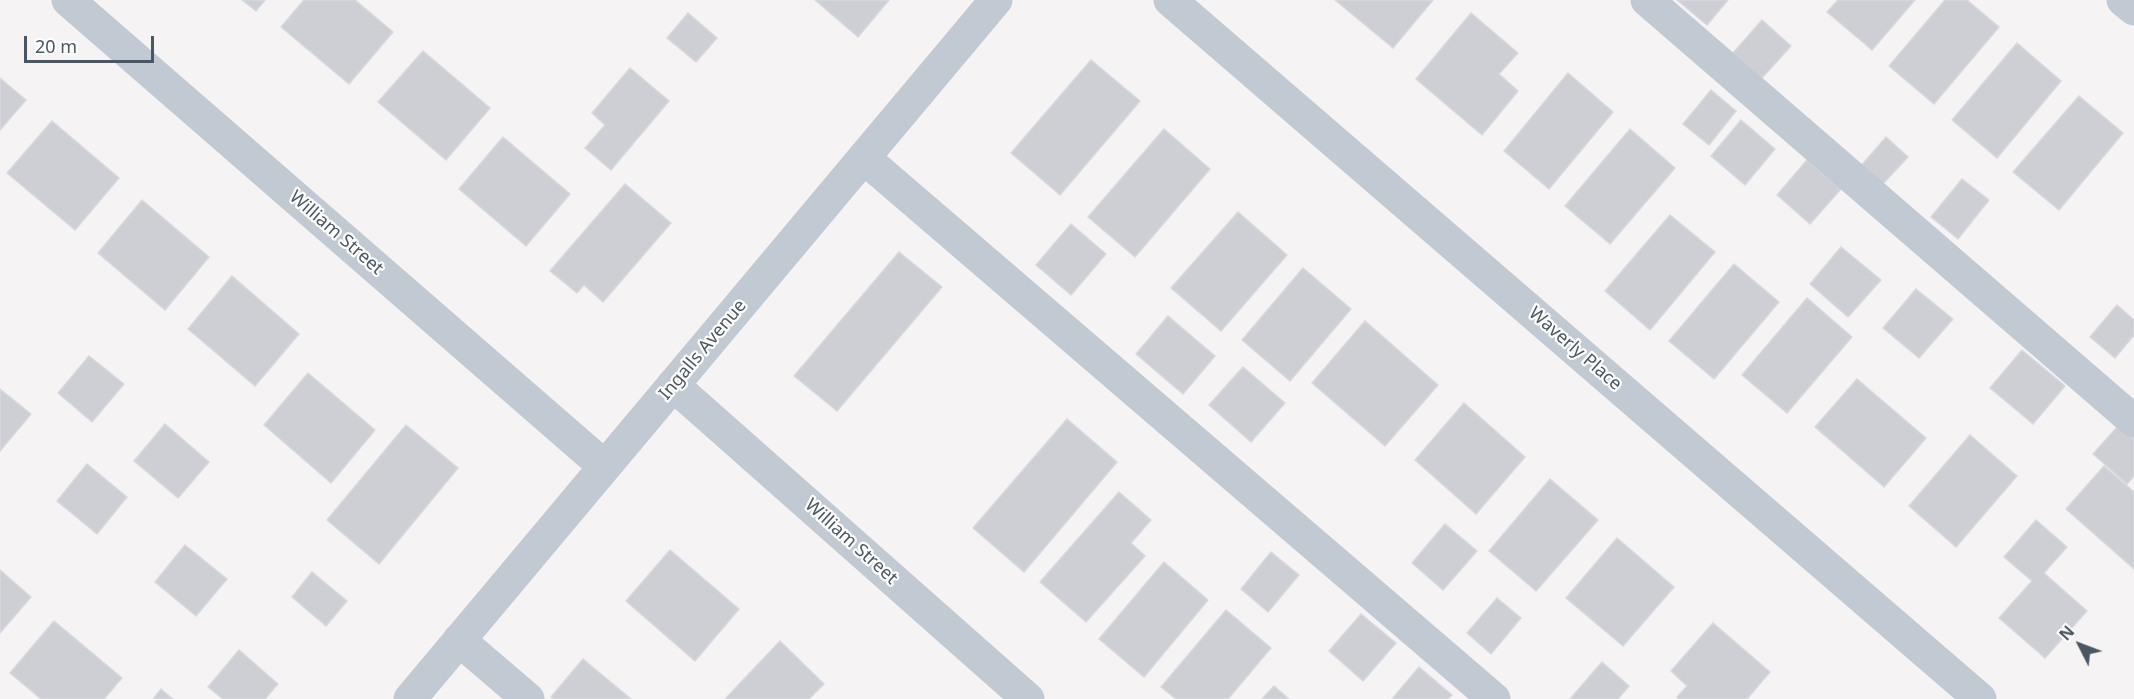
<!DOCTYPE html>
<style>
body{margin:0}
#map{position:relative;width:2134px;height:699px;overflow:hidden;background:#f5f3f3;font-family:"Noto Sans",sans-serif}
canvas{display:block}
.north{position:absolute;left:2050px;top:615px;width:60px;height:60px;-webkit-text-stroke:4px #fff;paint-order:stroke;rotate:312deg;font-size:16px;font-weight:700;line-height:24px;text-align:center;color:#4a5661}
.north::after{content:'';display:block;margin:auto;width:21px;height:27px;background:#4a5661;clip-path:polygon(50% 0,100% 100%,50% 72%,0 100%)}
.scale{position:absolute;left:24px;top:36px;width:130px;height:27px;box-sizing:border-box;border:3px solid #4a5661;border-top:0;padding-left:8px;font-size:18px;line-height:21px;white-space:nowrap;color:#4a5661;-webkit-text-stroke:4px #fff;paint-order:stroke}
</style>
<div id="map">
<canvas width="2134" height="699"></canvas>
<div class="north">N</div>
<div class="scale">20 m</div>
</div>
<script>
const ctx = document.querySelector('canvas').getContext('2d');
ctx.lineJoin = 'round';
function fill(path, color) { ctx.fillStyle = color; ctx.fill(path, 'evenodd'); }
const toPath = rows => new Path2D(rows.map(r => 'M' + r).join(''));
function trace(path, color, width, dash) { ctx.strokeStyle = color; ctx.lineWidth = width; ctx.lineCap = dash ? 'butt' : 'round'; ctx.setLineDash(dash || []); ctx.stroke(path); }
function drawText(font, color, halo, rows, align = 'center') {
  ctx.font = font + ' "Noto Sans",sans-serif'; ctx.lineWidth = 4.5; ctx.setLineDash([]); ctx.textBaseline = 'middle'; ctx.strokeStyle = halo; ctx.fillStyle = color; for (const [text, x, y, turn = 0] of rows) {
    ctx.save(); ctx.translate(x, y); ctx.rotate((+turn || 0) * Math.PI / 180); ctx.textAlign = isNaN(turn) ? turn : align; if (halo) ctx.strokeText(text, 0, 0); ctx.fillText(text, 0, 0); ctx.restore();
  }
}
const building = toPath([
 [242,0,265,0,256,11,242,0],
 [304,0,355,0,393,32,349,84,281,27,304,0],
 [815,0,889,0,858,37,815,0],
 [1335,0,1433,0,1393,48,1335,0],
 [1677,0,1728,0,1707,25,1677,0],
 [1838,0,1915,0,1872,50,1827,12,1838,0],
 [1945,0,1967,0,1999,27,1934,104,1889,66,1945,0],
 [688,13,717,38,696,62,667,38,688,13],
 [1471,13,1518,53,1499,74,1518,91,1482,135,1416,79,1471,13],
 [1762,20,1791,46,1762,78,1733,53,1762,20],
 [2017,43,2061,81,1997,158,1952,120,2017,43],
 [423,51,490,108,446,160,378,102,423,51],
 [1091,60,1140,101,1060,195,1011,153,1091,60],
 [630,68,669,101,611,170,585,148,605,125,592,113,630,68],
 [1568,73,1613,112,1549,189,1504,151,1568,73],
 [0,78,26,100,0,130,0,78],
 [1711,90,1736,111,1709,145,1683,124,1711,90],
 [2079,96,2123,133,2059,210,2013,172,2079,96],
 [1741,120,1775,149,1745,185,1711,156,1741,120],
 [52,121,119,178,75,230,7,173,52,121],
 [1164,129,1210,169,1135,257,1088,217,1164,129],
 [1630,129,1675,168,1610,244,1565,206,1630,129],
 [503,137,570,194,526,246,459,189,503,137],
 [1886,137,1908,157,1881,186,1860,167,1886,137],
 [1807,160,1841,189,1810,224,1777,195,1807,160],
 [1962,179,1989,200,1958,239,1931,217,1962,179],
 [625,184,671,223,603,302,584,285,577,293,550,271,625,184],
 [142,200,209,257,165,310,98,253,142,200],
 [1238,212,1287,255,1221,331,1171,288,1238,212],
 [1670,215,1715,252,1650,330,1605,291,1670,215],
 [1071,224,1106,254,1071,295,1036,265,1071,224],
 [1841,247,1881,280,1848,317,1810,284,1841,247],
 [899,252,942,287,837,411,794,376,899,252],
 [1734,264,1779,302,1714,379,1669,341,1734,264],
 [1303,268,1351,309,1290,381,1242,340,1303,268],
 [232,276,299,334,255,386,188,329,232,276],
 [1916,289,1953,319,1919,358,1883,328,1916,289],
 [1807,298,1852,337,1787,413,1742,375,1807,298],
 [2117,305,2134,320,2134,335,2115,358,2090,337,2117,305],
 [1168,316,1215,356,1183,394,1136,354,1168,316],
 [1365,321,1438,385,1385,446,1312,383,1365,321],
 [2022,350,2065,386,2033,424,1990,388,2022,350],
 [89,356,124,384,92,422,58,393,89,356],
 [1243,367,1285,403,1251,442,1209,405,1243,367],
 [308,373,375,430,331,483,264,425,308,373],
 [1857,379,1926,438,1884,487,1815,427,1857,379],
 [0,389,31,414,0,451,0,389],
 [1464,403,1525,457,1476,514,1415,460,1464,403],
 [1067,419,1117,462,1024,572,973,528,1067,419],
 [165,424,209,462,178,498,134,461,165,424],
 [406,425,458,468,379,564,327,520,406,425],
 [2119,425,2134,439,2134,476,2127,484,2093,454,2119,425],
 [1970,435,2017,476,1956,547,1909,506,1970,435],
 [87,464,127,497,97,534,57,501,87,464],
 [2104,466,2134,492,2134,569,2066,509,2104,466],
 [1550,479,1598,520,1536,591,1489,551,1550,479],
 [1119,492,1151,520,1131,543,1145,556,1086,622,1040,582,1119,492],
 [2036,520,2067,547,2044,573,2087,611,2045,658,1999,618,2032,581,2004,557,2036,520],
 [1445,524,1477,551,1443,590,1412,563,1445,524],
 [1617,538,1674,587,1623,646,1566,598,1617,538],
 [185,545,227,579,196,616,155,582,185,545],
 [670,550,739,609,695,661,626,601,670,550],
 [1271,552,1299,575,1268,612,1241,589,1271,552],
 [1164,562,1208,600,1144,677,1099,639,1164,562],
 [0,570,31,597,0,633,0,570],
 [312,572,347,601,326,626,292,597,312,572],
 [1497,598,1521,618,1491,654,1467,633,1497,598],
 [1226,610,1271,648,1228,699,1176,699,1161,687,1226,610],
 [1361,614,1396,643,1363,681,1329,651,1361,614],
 [54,621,122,678,104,699,41,699,10,673,54,621],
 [1713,623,1770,672,1747,699,1679,699,1677,697,1687,686,1671,671,1713,623],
 [780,641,824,684,809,699,725,699,780,641],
 [239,650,278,684,265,699,223,699,208,687,239,650],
 [583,659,631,699,554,699,551,697,583,659],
 [1602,662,1629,686,1618,699,1570,699,1602,662],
 [1419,667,1452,695,1448,699,1392,699,1419,667],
 [1274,686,1289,699,1262,699,1274,686],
 [161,689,173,699,153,699,161,689]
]);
fill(building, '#cdcfd5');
trace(building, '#d7d9de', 1.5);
trace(toPath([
 [68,0,604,466],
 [1170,0,1980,699],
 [1647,0,2134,421],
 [2123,0,2134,9],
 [864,158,1494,699],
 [673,385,1028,699],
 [459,640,528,699],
 [410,699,996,0]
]), '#c1cad2', 33);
drawText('18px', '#4a5661', '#fff', [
 ["William Street",336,233,41],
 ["Waverly Place",1575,349,41],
 ["Ingalls Avenue",703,350,-50],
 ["William Street",851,542,42]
]);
</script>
